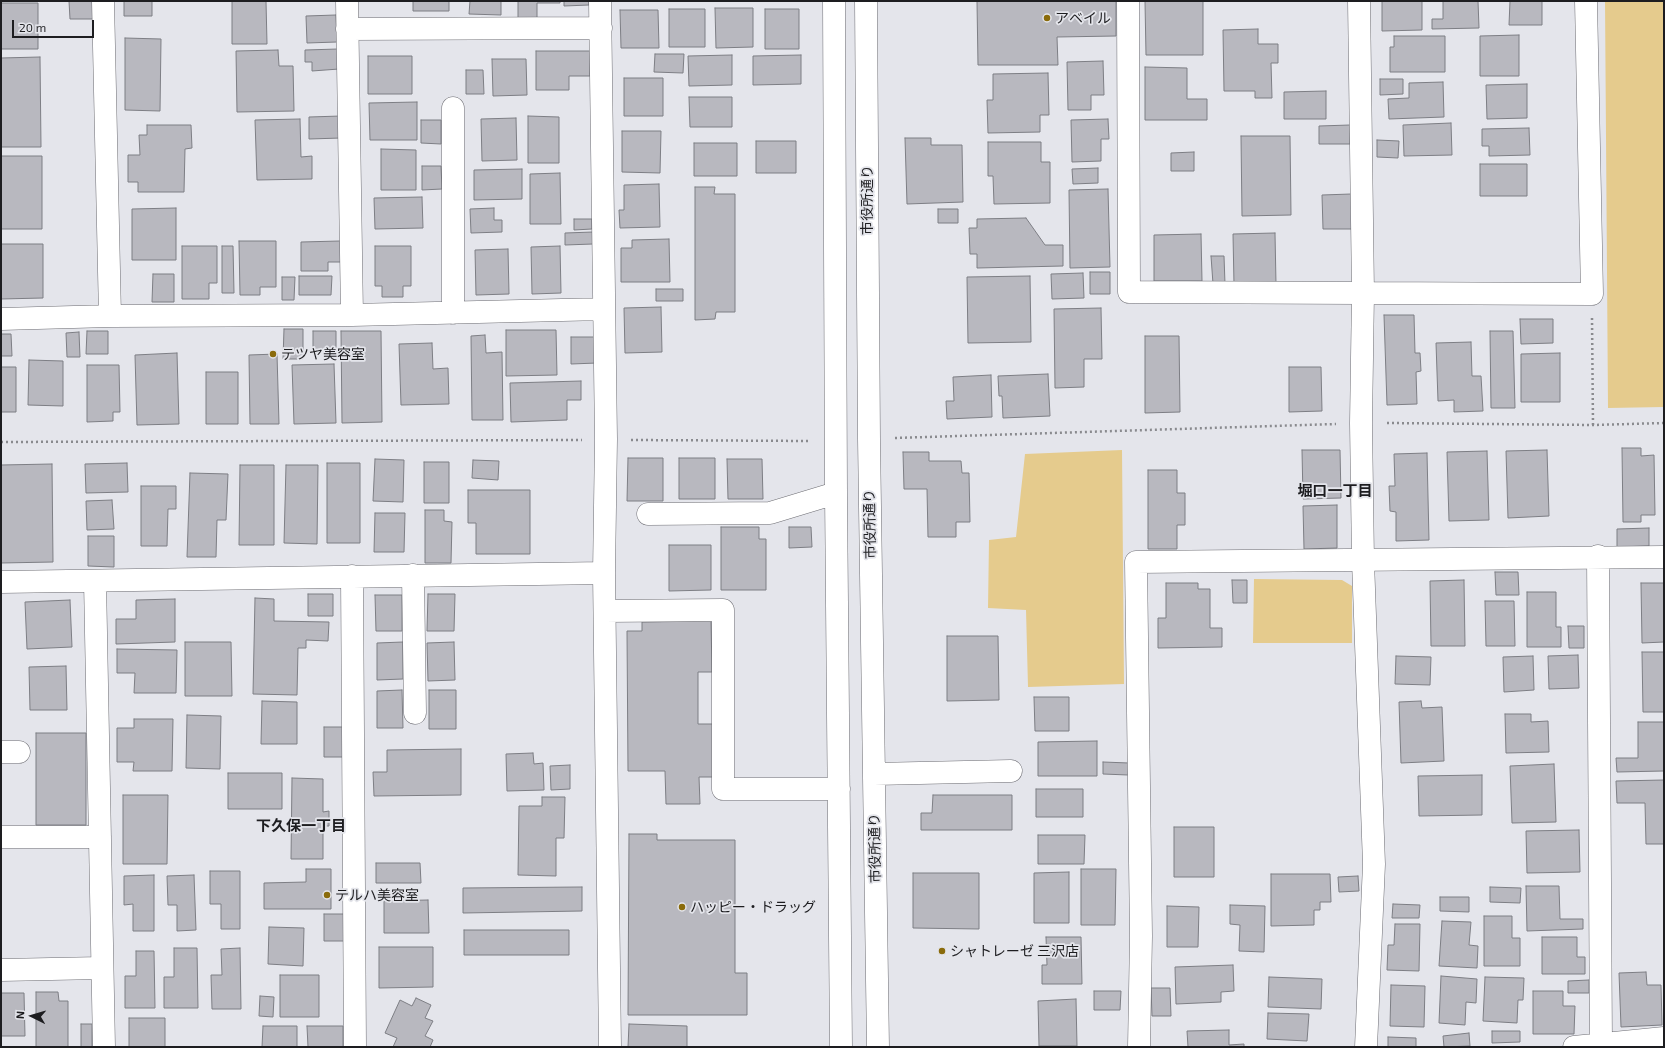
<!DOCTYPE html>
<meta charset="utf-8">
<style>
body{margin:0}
#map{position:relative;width:1665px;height:1048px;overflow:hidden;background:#e4e5eb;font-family:"Exo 2",sans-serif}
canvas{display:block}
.frame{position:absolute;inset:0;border:2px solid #1d1d20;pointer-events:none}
.north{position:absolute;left:12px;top:996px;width:40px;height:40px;-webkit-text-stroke:3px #e4e5eb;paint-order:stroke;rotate:275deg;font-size:11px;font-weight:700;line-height:16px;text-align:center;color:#1d1d20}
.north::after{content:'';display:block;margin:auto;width:14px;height:18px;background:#1d1d20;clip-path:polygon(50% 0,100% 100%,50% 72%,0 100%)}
.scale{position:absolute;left:12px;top:20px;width:82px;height:18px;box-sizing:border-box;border:2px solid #1d1d20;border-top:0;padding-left:5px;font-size:12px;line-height:14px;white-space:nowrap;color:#1d1d20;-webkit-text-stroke:3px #e4e5eb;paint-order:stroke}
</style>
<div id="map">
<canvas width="1665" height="1048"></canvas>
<div class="frame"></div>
<div class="north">N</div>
<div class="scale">20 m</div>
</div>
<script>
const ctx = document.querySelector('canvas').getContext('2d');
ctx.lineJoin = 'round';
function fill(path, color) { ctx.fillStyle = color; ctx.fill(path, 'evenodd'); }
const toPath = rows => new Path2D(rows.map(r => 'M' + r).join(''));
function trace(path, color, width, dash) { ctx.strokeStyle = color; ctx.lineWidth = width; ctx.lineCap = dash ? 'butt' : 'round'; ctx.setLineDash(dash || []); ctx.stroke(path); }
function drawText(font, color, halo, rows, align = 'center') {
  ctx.font = font + ' "Exo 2","Noto Sans JP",sans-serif'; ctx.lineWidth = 3.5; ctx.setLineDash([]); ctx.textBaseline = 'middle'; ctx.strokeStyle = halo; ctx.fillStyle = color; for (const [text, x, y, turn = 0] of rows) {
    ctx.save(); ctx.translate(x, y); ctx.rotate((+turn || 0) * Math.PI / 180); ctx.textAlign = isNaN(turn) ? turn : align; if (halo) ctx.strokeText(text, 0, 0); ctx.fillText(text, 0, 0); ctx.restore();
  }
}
fill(toPath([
 [1605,1,1664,1,1664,407,1608,408],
 [1122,450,1124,684,1028,687,1026,610,988,608,989,540,1016,537,1025,454],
 [1254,579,1342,580,1352,586,1352,643,1253,643]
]), '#e5cb8d');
const building = toPath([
 [69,1,93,1,93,19,70,19,69,1],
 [124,1,152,1,152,16,124,16,124,1],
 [232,1,266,1,267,44,232,44,232,1],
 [413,1,449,1,449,11,413,11,413,1],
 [470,1,501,1,501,15,469,14,470,1],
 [518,1,560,1,560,3,537,3,537,19,518,20,518,1],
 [564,1,589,1,589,5,564,6,564,1],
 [977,1,1116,1,1116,36,1057,37,1058,65,978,65,977,1],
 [1145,1,1203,1,1203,55,1146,55,1145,1],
 [1382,1,1422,1,1422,30,1382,31,1382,1],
 [1443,1,1478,1,1479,28,1432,29,1432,19,1443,19,1443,1],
 [1510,1,1542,1,1542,25,1509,25,1510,1],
 [1,3,38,3,38,49,1,49,1,3],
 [715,8,753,8,753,47,716,48,715,8],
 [669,9,705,9,705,47,669,47,669,9],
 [765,9,799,9,799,49,765,49,765,9],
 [620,10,658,10,659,48,621,48,620,10],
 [336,15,337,42,307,43,306,16,336,15],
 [1258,29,1258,44,1278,44,1278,63,1271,63,1272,98,1255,98,1255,91,1224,91,1223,30,1258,29],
 [1519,35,1519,76,1480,76,1480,36,1519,35],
 [1394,36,1445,36,1445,72,1390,72,1390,47,1394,47,1394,36],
 [125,38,161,39,160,111,125,110,125,38],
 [338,49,339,69,312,71,312,62,305,62,305,50,338,49],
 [278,50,279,66,293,66,294,111,237,112,236,51,278,50],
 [536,51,590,51,590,76,569,76,569,90,536,90,536,51],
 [655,54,684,54,683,73,654,72,655,54],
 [732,55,732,85,689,86,688,56,732,55],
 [801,55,801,84,753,85,753,56,801,55],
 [368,56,412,56,412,94,368,94,368,56],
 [40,57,41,147,1,147,1,58,40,57],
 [492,59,526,59,527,95,493,96,492,59],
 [1103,61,1104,95,1091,95,1091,110,1068,110,1067,62,1103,61],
 [1145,67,1187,68,1187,99,1207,99,1207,120,1145,120,1145,67],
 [466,70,483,70,484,94,466,94,466,70],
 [1048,73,1049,115,1040,115,1040,132,988,133,987,100,993,100,993,74,1048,73],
 [624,78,663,78,663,116,624,116,624,78],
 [1380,79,1403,79,1403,94,1380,95,1380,79],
 [1443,82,1444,117,1389,119,1388,99,1409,98,1409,83,1443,82],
 [1527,84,1527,118,1487,119,1486,85,1527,84],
 [1326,91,1326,119,1284,119,1284,92,1326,91],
 [689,97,732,97,732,127,690,127,689,97],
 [417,102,417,140,370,140,369,103,417,102],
 [341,116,341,138,309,139,309,117,341,116],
 [528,116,559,117,559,163,528,163,528,116],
 [516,118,517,160,482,161,481,119,516,118],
 [300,119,301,157,312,156,312,179,257,180,255,120,300,119],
 [1108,119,1109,139,1101,139,1101,161,1072,162,1071,120,1108,119],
 [421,120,441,120,441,144,421,143,421,120],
 [1451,123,1452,155,1404,156,1403,125,1451,123],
 [147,125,191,125,192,148,185,149,184,192,138,192,138,182,128,182,128,155,140,155,139,135,147,135,147,125],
 [1350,125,1350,144,1319,144,1319,126,1350,125],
 [1529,128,1530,155,1489,156,1489,146,1482,146,1482,129,1529,128],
 [622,131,661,131,660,173,622,172,622,131],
 [1241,136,1290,136,1291,215,1242,216,1241,136],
 [905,138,931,138,931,145,962,145,963,202,907,204,905,138],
 [1377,140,1399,141,1398,158,1377,157,1377,140],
 [756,141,796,141,796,173,756,173,756,141],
 [988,142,1041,142,1041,162,1050,162,1050,203,994,204,993,176,988,176,988,142],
 [694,143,737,143,737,176,694,176,694,143],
 [381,149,416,150,416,190,381,190,381,149],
 [1194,152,1194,171,1171,171,1171,153,1194,152],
 [1,156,42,156,42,229,1,229,1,156],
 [1480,164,1527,164,1527,196,1480,196,1480,164],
 [422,166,441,166,442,189,422,190,422,166],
 [1098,168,1098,183,1073,184,1072,169,1098,168],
 [522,169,522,199,474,200,474,170,522,169],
 [560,173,561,224,530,224,530,174,560,173],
 [659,184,660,227,620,228,619,210,624,210,624,185,659,184],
 [695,187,715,187,714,194,735,194,735,312,716,312,715,319,695,320,695,187],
 [1108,189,1110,267,1070,268,1069,190,1108,189],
 [1351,194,1352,229,1323,229,1322,195,1351,194],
 [422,197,423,228,375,229,374,198,422,197],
 [176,208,176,260,132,260,132,209,176,208],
 [494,208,494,220,502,220,502,232,471,233,470,209,494,208],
 [938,209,958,209,958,223,938,223,938,209],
 [1026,218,1045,245,1063,245,1063,266,977,268,977,254,970,254,969,228,977,228,977,219,1026,218],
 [574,219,592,219,592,229,574,230,574,219],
 [593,232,593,244,565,245,565,233,593,232],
 [1275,233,1276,284,1234,285,1233,234,1275,233],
 [1201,234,1202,281,1154,281,1154,235,1201,234],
 [669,239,670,282,621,282,621,248,632,248,632,240,669,239],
 [239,241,276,241,276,287,260,287,260,295,240,295,239,241],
 [340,241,341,262,328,262,328,271,301,271,301,242,340,241],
 [1,244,43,244,43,298,1,299,1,244],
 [182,246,217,246,217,283,209,283,209,299,182,299,182,246],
 [222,246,233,246,234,293,222,293,222,246],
 [375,246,411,246,411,286,403,286,403,297,382,297,382,286,375,286,375,246],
 [560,246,561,293,532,294,531,247,560,246],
 [508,249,509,294,476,295,475,250,508,249],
 [1211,256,1224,256,1225,284,1213,284,1211,256],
 [1090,272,1110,272,1110,294,1090,294,1090,272],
 [1083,273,1084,298,1052,299,1051,274,1083,273],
 [153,274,174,274,174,302,152,302,153,274],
 [299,276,332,276,331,295,299,295,299,276],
 [1030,276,1031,342,968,343,967,277,1030,276],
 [282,277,295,277,294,300,282,300,282,277],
 [656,289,683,289,683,301,656,301,656,289],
 [661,307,662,352,625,353,624,308,661,307],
 [1101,308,1102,359,1084,359,1084,387,1055,388,1054,309,1101,308],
 [1384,315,1414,315,1415,353,1420,353,1421,371,1416,372,1417,404,1387,405,1384,315],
 [1520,319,1553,319,1553,343,1521,344,1520,319],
 [284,329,303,329,303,359,283,359,284,329],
 [506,330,556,330,557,375,506,376,506,330],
 [87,331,108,331,108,354,86,354,87,331],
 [313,331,336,331,336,350,313,350,313,331],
 [341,331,381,331,382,422,342,423,341,331],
 [1490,331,1513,331,1515,408,1491,408,1490,331],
 [79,332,80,357,67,357,66,333,79,332],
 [1,334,11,334,12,356,1,356,1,334],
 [485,335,486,353,502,352,503,420,472,420,471,336,485,335],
 [1145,336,1179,336,1180,412,1145,413,1145,336],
 [571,337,596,337,597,363,571,364,571,337],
 [1471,342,1472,376,1481,376,1483,411,1454,412,1454,400,1438,401,1436,343,1471,342],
 [432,343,433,369,448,368,449,404,401,405,399,344,432,343],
 [177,353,179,424,137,425,135,355,177,353],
 [1560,353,1560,402,1521,402,1521,354,1560,353],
 [277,354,279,424,250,424,249,355,277,354],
 [29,360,63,361,63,406,28,405,29,360],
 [334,364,336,423,294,424,292,365,334,364],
 [87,365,119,365,120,412,113,412,113,421,87,422,87,365],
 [1,367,16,367,16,412,1,412,1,367],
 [1289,367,1321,367,1322,411,1289,412,1289,367],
 [206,372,238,372,238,424,206,424,206,372],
 [1048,374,1050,416,1003,418,1002,396,999,396,998,376,1048,374],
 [991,375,992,417,947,419,946,401,954,401,953,377,991,375],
 [581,381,581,400,567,400,567,420,511,422,510,383,581,381],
 [1622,448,1641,448,1641,456,1654,455,1655,515,1641,515,1641,522,1623,522,1622,448],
 [1302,450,1340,450,1341,498,1303,499,1302,450],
 [1547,450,1549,516,1508,518,1506,451,1547,450],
 [1487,451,1489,520,1449,521,1447,452,1487,451],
 [903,452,929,452,929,461,961,461,962,473,969,473,970,522,956,522,956,537,928,537,927,489,904,489,903,452],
 [1427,453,1429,540,1396,541,1396,512,1390,511,1389,486,1395,486,1394,454,1427,453],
 [628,458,663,458,663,501,627,501,628,458],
 [679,458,715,458,715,499,679,499,679,458],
 [375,459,404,460,403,502,373,501,375,459],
 [727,459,762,459,763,499,728,499,727,459],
 [473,460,499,461,498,480,472,478,473,460],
 [424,462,449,462,449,503,424,503,424,462],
 [127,463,128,492,86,493,85,464,127,463],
 [327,463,360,463,360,543,327,543,327,463],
 [52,464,53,562,1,563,1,465,52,464],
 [240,465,274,465,274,545,239,545,240,465],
 [286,465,318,465,317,544,284,543,286,465],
 [1148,470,1177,470,1177,493,1185,493,1185,525,1177,525,1177,549,1148,549,1148,470],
 [190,473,228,474,226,520,217,520,216,557,187,557,190,473],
 [141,486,176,486,176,509,168,509,167,546,141,546,141,486],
 [468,490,530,490,530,554,476,554,476,523,468,523,468,490],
 [112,500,114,529,87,530,86,501,112,500],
 [1337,505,1337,548,1304,549,1303,506,1337,505],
 [425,510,444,510,444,521,452,522,451,563,425,563,425,510],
 [375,513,405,513,404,552,374,552,375,513],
 [721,527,759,527,759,539,766,539,766,590,721,590,721,527],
 [789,527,811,527,812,547,789,548,789,527],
 [1649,528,1649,546,1617,547,1617,529,1649,528],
 [88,536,114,536,114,567,88,566,88,536],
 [669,545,711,545,711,590,669,591,669,545],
 [1495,572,1518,572,1519,595,1496,595,1495,572],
 [1232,580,1247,580,1247,603,1233,603,1232,580],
 [1464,580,1465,646,1431,646,1430,581,1464,580],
 [1166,583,1198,583,1198,589,1210,589,1210,628,1222,628,1222,647,1158,648,1158,618,1166,618,1166,583],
 [1641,583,1664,583,1664,642,1642,643,1641,583],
 [1527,592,1556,592,1556,627,1561,627,1561,647,1527,647,1527,592],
 [308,594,333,594,333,616,308,616,308,594],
 [428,594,455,594,454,631,427,631,428,594],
 [375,595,402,595,402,631,376,631,375,595],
 [255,598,274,599,274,621,329,622,328,641,306,640,306,648,298,648,297,695,253,694,255,598],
 [175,599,175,642,116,644,116,619,136,619,136,600,175,599],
 [70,600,72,647,27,649,25,602,70,600],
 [1485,601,1514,601,1515,646,1486,646,1485,601],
 [711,621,712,672,698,672,698,724,713,724,713,777,699,777,700,804,666,804,665,771,628,771,627,631,642,631,642,622,711,621],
 [1568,626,1584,626,1584,648,1569,648,1568,626],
 [947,636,998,636,999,700,947,701,947,636],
 [185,642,231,642,232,696,185,696,185,642],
 [403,642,403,679,377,680,377,643,403,642],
 [454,642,455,680,428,681,427,643,454,642],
 [117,649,177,650,176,693,134,693,135,673,117,673,117,649],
 [1642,652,1664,652,1664,712,1643,712,1642,652],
 [1578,655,1579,688,1549,689,1548,656,1578,655],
 [1396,656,1431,657,1430,685,1395,684,1396,656],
 [1533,656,1534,690,1504,692,1503,657,1533,656],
 [66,666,67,710,30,710,29,667,66,666],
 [402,690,403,728,377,728,377,691,402,690],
 [429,690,456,690,456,729,429,729,429,690],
 [1034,697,1069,697,1069,731,1035,731,1034,697],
 [262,701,297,702,297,744,261,744,262,701],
 [1421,701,1422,708,1442,707,1444,761,1401,763,1399,702,1421,701],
 [1505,714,1531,714,1531,722,1548,721,1549,752,1506,753,1505,714],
 [187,715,221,716,220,769,186,768,187,715],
 [134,719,173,719,172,771,133,771,134,762,117,762,117,728,134,728,134,719],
 [1638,722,1664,722,1664,771,1617,772,1616,758,1638,758,1638,722],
 [324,727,347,727,347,757,324,757,324,727],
 [36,733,86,733,86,825,36,825,36,733],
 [1097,741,1097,776,1038,776,1038,742,1097,741],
 [461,749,461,795,374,796,373,772,387,772,387,750,461,749],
 [533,753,534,764,543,763,544,790,507,791,506,754,533,753],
 [1103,762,1129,763,1128,775,1103,774,1103,762],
 [1554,764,1556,822,1512,823,1510,766,1554,764],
 [570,765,570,789,551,790,550,766,570,765],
 [228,773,282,773,282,809,228,809,228,773],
 [1482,775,1482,815,1419,816,1418,776,1482,775],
 [292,778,323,779,323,812,329,811,329,826,323,826,323,859,291,859,292,778],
 [1664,780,1664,844,1646,844,1645,803,1617,803,1616,781,1664,780],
 [1036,789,1083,789,1083,817,1036,817,1036,789],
 [123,795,168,795,167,864,123,864,123,795],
 [933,795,1012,795,1012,830,921,830,921,813,932,813,933,795],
 [542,797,565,797,564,838,556,838,556,876,518,875,519,806,542,806,542,797],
 [1174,827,1214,827,1214,877,1174,877,1174,827],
 [1579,830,1580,872,1527,873,1526,831,1579,830],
 [629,834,657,834,657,840,735,840,735,973,747,973,747,1015,628,1015,629,834],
 [1038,835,1085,835,1084,864,1038,864,1038,835],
 [376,863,420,863,421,883,376,883,376,863],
 [306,869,331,869,331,909,264,909,264,883,306,882,306,869],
 [1081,869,1116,869,1115,925,1081,925,1081,869],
 [210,871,240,871,240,929,221,929,221,904,210,904,210,871],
 [1069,872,1069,923,1034,923,1034,873,1069,872],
 [913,873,979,873,979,929,913,928,913,873],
 [1271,874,1330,874,1331,902,1320,902,1320,910,1314,910,1314,925,1271,926,1271,874],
 [154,875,154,931,133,931,133,904,124,905,124,876,154,875],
 [194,875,196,930,177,931,177,905,168,905,167,876,194,875],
 [1358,876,1359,891,1339,892,1338,877,1358,876],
 [1526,886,1559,886,1560,919,1583,919,1583,929,1527,931,1526,886],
 [582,887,582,911,463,913,463,888,582,887],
 [1490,887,1521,888,1520,903,1490,902,1490,887],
 [1440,897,1469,897,1469,912,1440,911,1440,897],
 [428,900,429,933,384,933,384,901,428,900],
 [1393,904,1420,905,1419,918,1392,918,1393,904],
 [1230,905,1265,906,1264,952,1239,951,1240,925,1230,924,1230,905],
 [1167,906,1199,907,1198,947,1167,947,1167,906],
 [324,914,347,914,347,941,324,941,324,914],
 [1484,916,1512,916,1512,938,1520,938,1520,966,1484,966,1484,916],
 [1442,921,1471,922,1469,945,1478,946,1477,968,1439,966,1442,921],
 [1395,924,1420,924,1419,971,1387,970,1388,945,1394,945,1395,924],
 [269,927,304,928,303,966,268,964,269,927],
 [464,930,569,930,569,955,464,955,464,930],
 [1046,937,1081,937,1082,984,1042,984,1042,965,1047,965,1046,937],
 [1542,937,1577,937,1577,957,1585,957,1585,974,1542,974,1542,937],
 [379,947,433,947,433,987,379,988,379,947],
 [174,948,197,948,198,1008,164,1008,164,977,174,977,174,948],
 [240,948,241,1009,212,1009,211,975,222,975,221,949,240,948],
 [136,951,154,951,155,1008,125,1008,125,976,136,976,136,951],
 [1233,965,1234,991,1221,992,1221,1002,1176,1004,1175,967,1233,965],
 [1646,972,1647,985,1661,985,1662,1025,1621,1027,1619,973,1646,972],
 [280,975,319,975,319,1017,280,1017,280,975],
 [1441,976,1477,979,1476,1003,1466,1002,1465,1025,1439,1023,1441,976],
 [1269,977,1322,979,1321,1009,1268,1007,1269,977],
 [1485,977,1524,978,1523,1000,1518,1000,1517,1023,1483,1021,1485,977],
 [1589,980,1589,993,1568,993,1568,981,1589,980],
 [1391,985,1425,986,1424,1027,1390,1026,1391,985],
 [1151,988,1170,988,1171,1016,1152,1016,1151,988],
 [1094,991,1121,991,1120,1010,1094,1010,1094,991],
 [1533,991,1563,991,1563,1006,1575,1006,1574,1034,1533,1034,1533,991],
 [36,992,58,992,59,1001,68,1001,68,1047,36,1047,36,992],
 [1,993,24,993,25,1036,1,1036,1,993],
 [260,996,274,997,273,1017,259,1016,260,996],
 [416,998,431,1005,425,1018,433,1021,425,1036,433,1040,430,1047,393,1047,397,1038,385,1033,400,1000,412,1006,416,998],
 [1076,999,1077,1046,1039,1046,1038,1001,1076,999],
 [1268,1013,1309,1014,1307,1041,1267,1039,1268,1013],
 [129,1018,165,1018,165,1047,129,1047,129,1018],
 [81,1024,92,1024,92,1047,81,1047,81,1024],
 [629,1024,687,1026,687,1047,628,1047,629,1024],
 [263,1026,297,1026,297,1047,262,1047,263,1026],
 [307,1026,343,1026,343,1047,308,1047,307,1026],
 [1229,1030,1229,1045,1244,1044,1244,1047,1188,1047,1187,1031,1229,1030],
 [1492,1031,1520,1031,1520,1042,1492,1043,1492,1031],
 [1469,1033,1470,1046,1444,1047,1443,1036,1469,1033],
 [1388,1037,1416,1038,1416,1047,1388,1047,1388,1037]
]);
fill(building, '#b8b8bf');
trace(building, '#7d7e84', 1);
const minor = toPath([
 [103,1,110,316],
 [347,1,352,315],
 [600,1,606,439,604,573,610,1047],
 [834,1,836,493,841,1047],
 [866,1,869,439,878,1047],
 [1128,1,1129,292,1592,294,1586,1],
 [1359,1,1363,293,1361,423,1363,561,1374,864,1366,1047],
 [347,29,601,28],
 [453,313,453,108],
 [1,319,110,316,352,315,604,309],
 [648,514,770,513,836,493],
 [1598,556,1601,1045],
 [413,575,415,713],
 [352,576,355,1047],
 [95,581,104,1047],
 [1,582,604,573],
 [605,611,723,610,723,789,839,789],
 [1,752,19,752],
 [874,774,1011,771],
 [1,837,100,837],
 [1,970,101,968],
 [1139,1047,1141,936,1136,562,1664,557],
 [1574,1047,1664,1038]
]);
trace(minor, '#6d6d73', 23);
trace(toPath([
 [1592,318,1593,425],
 [1387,423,1593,425,1664,423],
 [895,438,1336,424],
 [631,440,810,441],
 [1,442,582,440]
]), '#898a8e', 2.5, [2, 3]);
trace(minor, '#fff', 22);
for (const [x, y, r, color] of [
 [1047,18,4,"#8a6b0b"],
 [273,354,4,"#8a6b0b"],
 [327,895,4,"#8a6b0b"],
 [682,907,4,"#8a6b0b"],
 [942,951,4,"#8a6b0b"]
]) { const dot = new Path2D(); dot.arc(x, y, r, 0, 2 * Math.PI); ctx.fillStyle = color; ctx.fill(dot); trace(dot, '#e4e5eb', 1.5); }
drawText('14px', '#1d1d20', '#e4e5eb', [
 ["アベイル",1055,18],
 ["テツヤ美容室",281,354],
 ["テルハ美容室",335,895],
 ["ハッピー・ドラッグ",690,907],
 ["シャトレーゼ 三沢店",950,951]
], 'left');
drawText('14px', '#1d1d20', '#e4e5eb', [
 ["市役所通り",867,200,-90],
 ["市役所通り",870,524,-91],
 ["市役所通り",875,848,-91]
]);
drawText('bold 15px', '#1d1d20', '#e4e5eb', [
 ["堀口一丁目",1335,491],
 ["下久保一丁目",301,826]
]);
</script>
